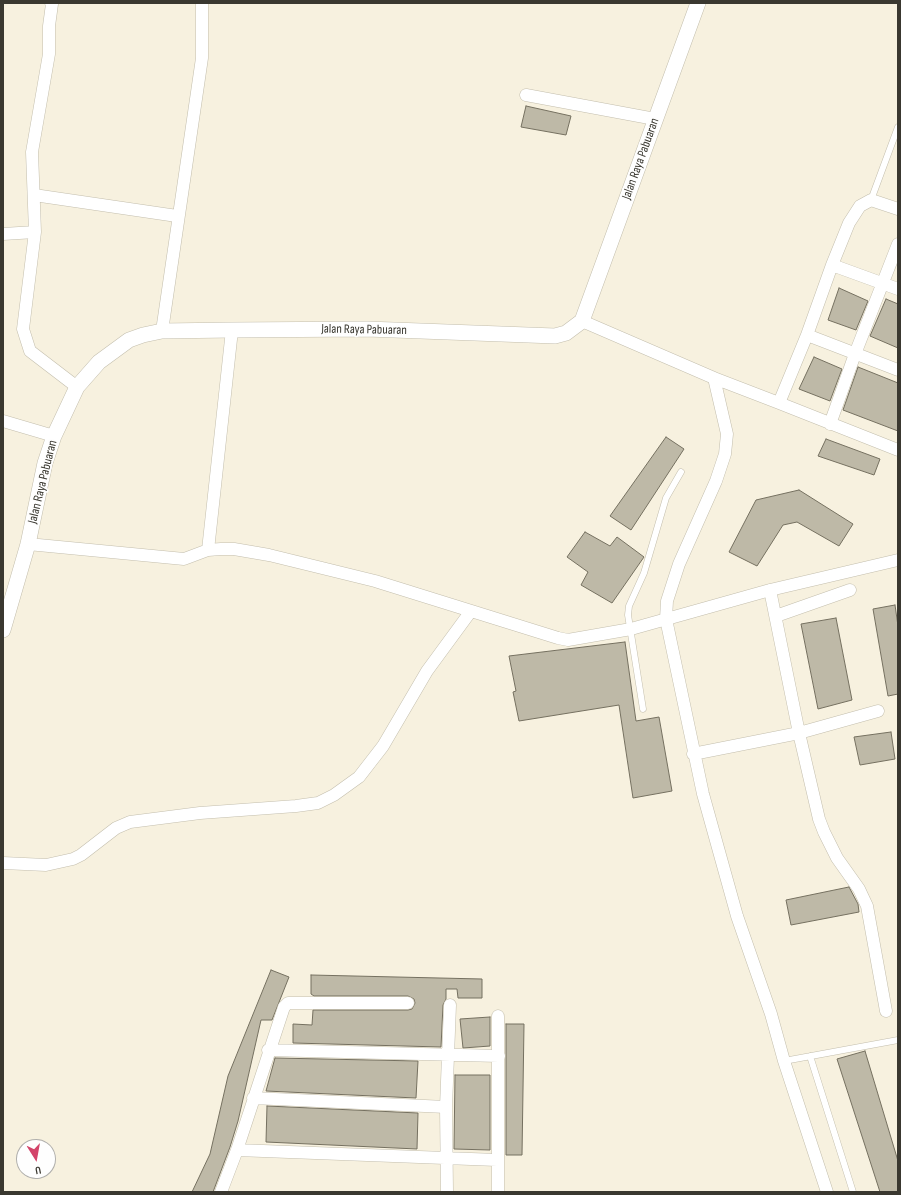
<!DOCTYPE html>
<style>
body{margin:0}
#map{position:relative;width:901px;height:1195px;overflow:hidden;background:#f7f1df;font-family:"Sofia Sans Condensed",sans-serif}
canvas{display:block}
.frame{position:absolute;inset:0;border:4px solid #3a3830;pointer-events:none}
.north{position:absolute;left:16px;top:1139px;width:40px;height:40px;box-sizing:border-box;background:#fefefe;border:1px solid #b0afac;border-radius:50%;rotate:169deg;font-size:11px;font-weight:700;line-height:16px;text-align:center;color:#3a3830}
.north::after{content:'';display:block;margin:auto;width:14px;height:18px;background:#d3446a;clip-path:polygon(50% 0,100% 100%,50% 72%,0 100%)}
</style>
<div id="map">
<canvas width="901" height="1195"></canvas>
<div class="frame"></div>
<div class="north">U</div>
</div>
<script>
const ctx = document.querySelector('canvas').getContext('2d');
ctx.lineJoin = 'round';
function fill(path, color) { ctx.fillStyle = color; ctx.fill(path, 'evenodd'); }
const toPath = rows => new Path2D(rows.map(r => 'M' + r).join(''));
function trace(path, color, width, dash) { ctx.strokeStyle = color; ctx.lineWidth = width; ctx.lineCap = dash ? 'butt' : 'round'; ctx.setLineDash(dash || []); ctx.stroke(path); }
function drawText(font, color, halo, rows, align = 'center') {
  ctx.font = font + ' "Sofia Sans Condensed",sans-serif'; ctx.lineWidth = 3.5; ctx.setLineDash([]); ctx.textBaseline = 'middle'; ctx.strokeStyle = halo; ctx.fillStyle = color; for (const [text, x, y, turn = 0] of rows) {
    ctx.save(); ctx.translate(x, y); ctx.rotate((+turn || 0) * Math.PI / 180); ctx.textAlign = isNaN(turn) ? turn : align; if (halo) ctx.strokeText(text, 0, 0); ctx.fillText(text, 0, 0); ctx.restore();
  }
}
const building = toPath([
 [526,106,571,116,566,135,521,127,526,106],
 [839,288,868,301,856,330,828,320,839,288],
 [886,299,898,304,898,348,870,336,886,299],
 [814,357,842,369,830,401,799,389,814,357],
 [858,367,898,383,898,431,843,410,858,367],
 [666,437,684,449,631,530,610,516,666,437],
 [826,439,880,459,874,475,818,456,826,439],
 [799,490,853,524,839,546,797,522,783,525,757,566,729,552,756,500,799,490],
 [585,532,610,546,617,537,644,557,612,603,581,585,588,572,567,557,585,532],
 [895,605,898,626,898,694,888,696,873,609,895,605],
 [836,618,852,700,818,709,801,624,836,618],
 [625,642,636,721,659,717,672,791,633,798,619,705,519,721,513,692,516,691,509,656,625,642],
 [891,732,895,759,860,765,854,737,891,732],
 [849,887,858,904,859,912,791,925,786,900,849,887],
 [271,970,289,977,272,1020,261,1020,238,1121,230,1147,213,1192,192,1192,210,1154,228,1076,271,970],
 [311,975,482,979,482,998,458,998,457,989,446,989,446,999,443,1005,441,1047,293,1043,293,1024,312,1025,313,1010,408,1010,412,1009,415,1003,414,999,408,996,314,996,311,994,311,975],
 [490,1017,490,1046,463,1048,460,1019,490,1017],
 [506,1024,524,1024,522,1155,506,1155,506,1024],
 [865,1051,898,1161,898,1192,880,1192,837,1059,865,1051],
 [275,1058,418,1061,416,1098,266,1091,275,1058],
 [455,1075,490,1075,490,1150,454,1149,455,1075],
 [267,1106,418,1113,417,1149,266,1142,267,1106]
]);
fill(building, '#beb9a7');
trace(building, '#757060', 1);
const service = toPath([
 [871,200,898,127],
 [643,709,628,615,629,606,644,573,666,498,681,472],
 [810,1056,853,1192],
 [784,1061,898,1040]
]);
const minor = toPath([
 [51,3,52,4,49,26,49,54,32,152,35,232,23,329,30,351,77,387],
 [526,95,655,119],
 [34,195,177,216],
 [3,234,35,232],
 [832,265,849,223,860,206,871,200,898,209],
 [582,321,714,378],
 [162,331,202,58,202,3],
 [807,335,832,265,898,289],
 [779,403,898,450],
 [3,421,54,436],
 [830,424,855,354,898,244],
 [28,544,184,559,208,550,221,549,234,549,269,555,375,581,558,638,568,640,631,629,770,590,898,560],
 [208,550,232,330],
 [770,590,799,733,878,711],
 [776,616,850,590],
 [693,754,799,733,819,819,824,832,837,858,859,889,867,906,886,1011],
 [3,863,46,865,73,859,81,855,116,828,130,822,200,813,296,806,318,803,334,795,359,777,383,746,427,671,471,611],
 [268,1050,499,1056],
 [253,1098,446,1107],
 [237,1150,497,1160],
 [221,1192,237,1150,284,1007,288,1003,408,1003],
 [447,1192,446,1107,450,1005],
 [498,1192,498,1016],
 [827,1192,784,1061,771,1014,737,916,703,794,666,619,667,601,679,564,716,481,725,454,727,434,714,378,779,403,807,335,898,370]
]);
const tertiary = toPath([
 [3,630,28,544,45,463,54,436,77,387,99,362,129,340,143,335,162,331,232,330,367,329,555,336,566,333,582,321,698,3]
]);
trace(service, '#c3bead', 7);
trace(minor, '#c3bead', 13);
trace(tertiary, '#c3bead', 16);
trace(service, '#fff', 6);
trace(minor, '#fff', 12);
trace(tertiary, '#fff', 15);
drawText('13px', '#3a3830', '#fefefe', [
 ["Jalan Raya Pabuaran",641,159,-70],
 ["Jalan Raya Pabuaran",364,330,1],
 ["Jalan Raya Pabuaran",43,482,-76]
]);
</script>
